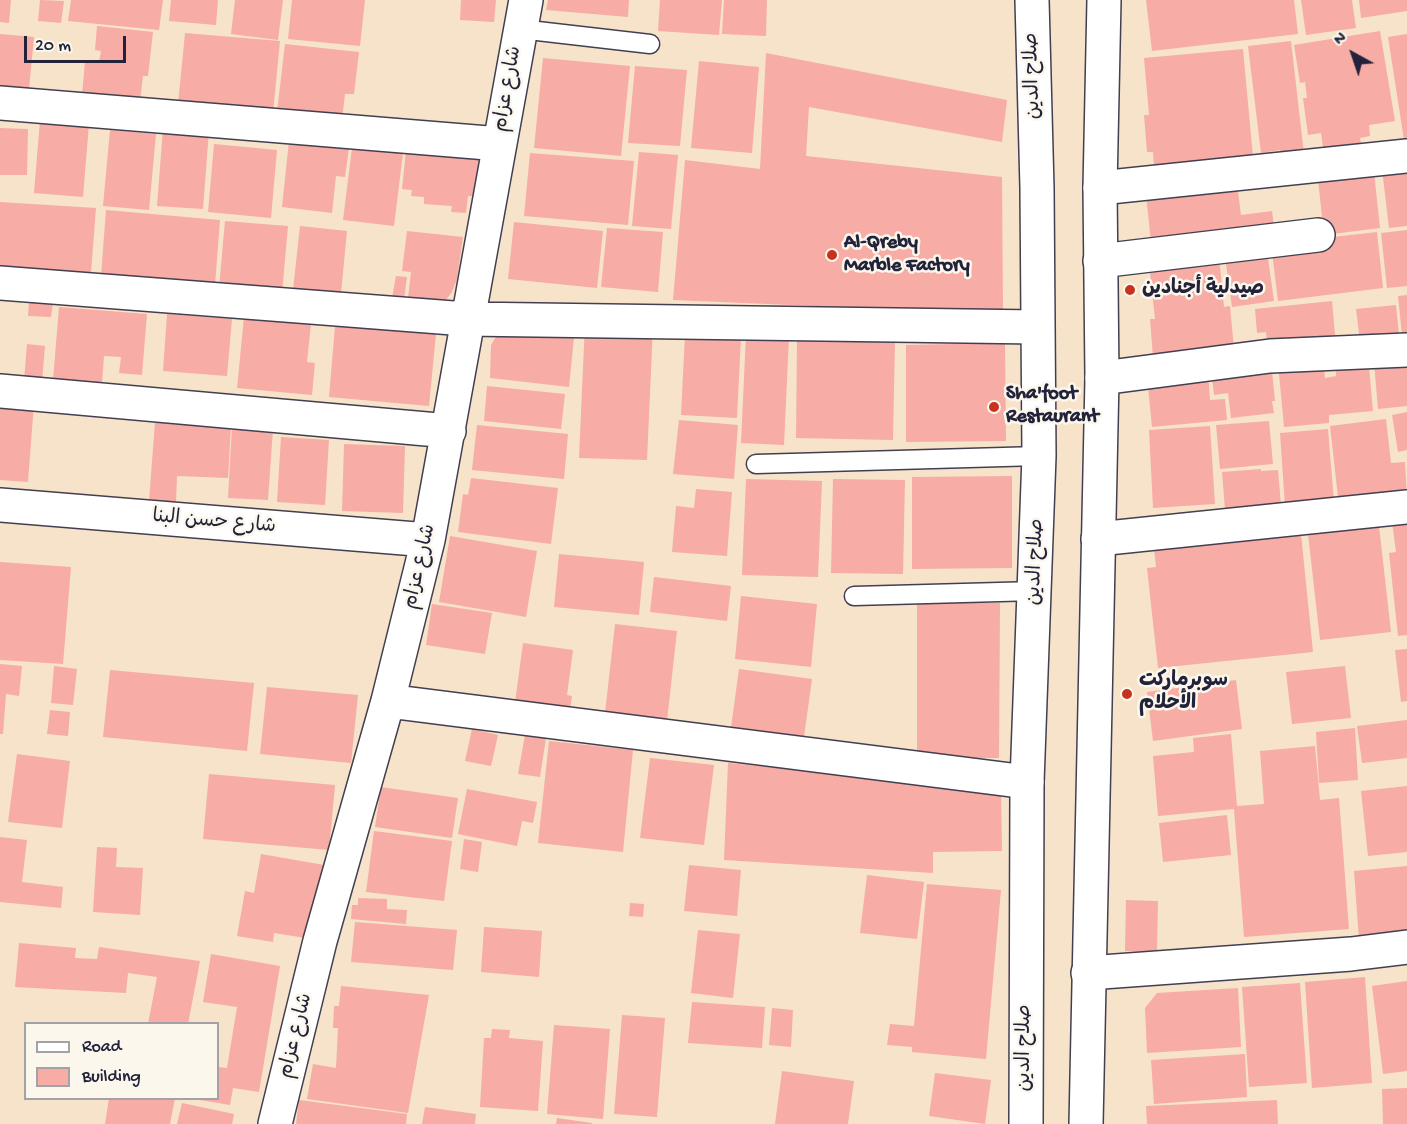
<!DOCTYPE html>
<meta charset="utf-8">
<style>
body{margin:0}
#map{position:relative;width:1407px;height:1124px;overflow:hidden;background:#f6e3ca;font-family:"Gochi Hand",sans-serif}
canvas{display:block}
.legend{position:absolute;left:24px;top:1022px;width:195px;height:78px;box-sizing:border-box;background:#fbf7ec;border:2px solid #a4a2a5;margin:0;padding:8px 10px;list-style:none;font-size:18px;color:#22223b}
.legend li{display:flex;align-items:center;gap:12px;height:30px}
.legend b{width:30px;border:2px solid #a4a2a5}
.north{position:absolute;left:1323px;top:24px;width:60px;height:60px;-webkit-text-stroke:4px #fbf7ec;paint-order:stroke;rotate:320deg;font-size:16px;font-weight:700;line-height:24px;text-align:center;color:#22223b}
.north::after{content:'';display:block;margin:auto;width:21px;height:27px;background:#22223b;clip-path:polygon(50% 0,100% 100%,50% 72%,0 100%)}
.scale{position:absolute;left:24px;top:36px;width:102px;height:27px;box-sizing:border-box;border:3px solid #22223b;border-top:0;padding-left:8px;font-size:18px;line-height:21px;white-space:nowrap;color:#22223b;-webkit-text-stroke:4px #fbf7ec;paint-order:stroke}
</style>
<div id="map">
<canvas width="1407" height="1124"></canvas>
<ul class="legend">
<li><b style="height:8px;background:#fff"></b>Road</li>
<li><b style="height:16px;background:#f7aca5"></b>Building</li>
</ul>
<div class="north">N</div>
<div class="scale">20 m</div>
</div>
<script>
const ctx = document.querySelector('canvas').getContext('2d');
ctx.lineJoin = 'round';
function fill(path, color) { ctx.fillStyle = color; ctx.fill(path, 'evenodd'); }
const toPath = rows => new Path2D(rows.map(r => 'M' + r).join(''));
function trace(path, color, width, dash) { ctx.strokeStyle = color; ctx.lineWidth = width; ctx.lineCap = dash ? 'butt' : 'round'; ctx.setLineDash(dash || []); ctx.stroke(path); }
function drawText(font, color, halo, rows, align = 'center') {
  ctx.font = font + ' "Gochi Hand","Playpen Sans Arabic",sans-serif'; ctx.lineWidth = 5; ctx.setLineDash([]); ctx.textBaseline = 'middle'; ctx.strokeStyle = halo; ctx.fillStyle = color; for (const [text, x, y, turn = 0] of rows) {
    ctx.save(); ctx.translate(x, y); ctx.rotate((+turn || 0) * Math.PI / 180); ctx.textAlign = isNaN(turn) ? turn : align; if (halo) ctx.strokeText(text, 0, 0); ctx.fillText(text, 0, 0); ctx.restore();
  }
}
fill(toPath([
 [0,0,11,0,9,23,0,22],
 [40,0,64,1,61,23,38,21],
 [71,0,163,0,159,30,68,21],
 [171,0,218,0,216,25,169,21],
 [235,0,283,0,278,40,231,34],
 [292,0,365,0,360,46,288,39],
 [461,0,496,0,494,22,460,20],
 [548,0,629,0,628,17,546,10],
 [660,0,722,0,719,35,658,31],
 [724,0,767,0,766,36,722,34],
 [1146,0,1294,0,1298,34,1152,51],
 [1301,0,1352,0,1356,28,1306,35],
 [1359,0,1407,0,1407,11,1361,18],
 [97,26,153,32,148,76,143,76,140,101,82,95,85,61,99,62,101,51,95,50],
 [1380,31,1395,121,1369,125,1370,136,1360,138,1362,149,1324,155,1321,133,1308,135,1303,98,1307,98,1305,82,1300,83,1294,45],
 [185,33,280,41,273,113,178,104],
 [0,34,34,37,29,89,0,87],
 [1407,34,1407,139,1404,140,1388,37],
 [1291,41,1304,154,1281,157,1280,150,1261,153,1248,46],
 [285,44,359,52,354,94,345,94,342,120,277,112],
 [1243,49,1253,157,1154,166,1153,152,1147,152,1144,115,1149,115,1144,58],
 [766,53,1007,100,1002,142,809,107,806,156,1002,177,1003,314,673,300,685,160,760,169],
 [543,58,630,66,621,156,534,148],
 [699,61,759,67,752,153,691,148],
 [635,66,687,70,680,146,628,143],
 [40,120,89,124,83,197,34,193],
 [0,128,28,129,27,175,0,175],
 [163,128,209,131,203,209,157,206],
 [110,130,156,134,149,210,103,206],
 [289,141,349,148,345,177,336,176,332,213,282,207],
 [214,144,277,150,271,218,208,212],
 [352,148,403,153,394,226,343,220],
 [406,151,482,159,479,197,468,196,466,213,451,212,452,206,424,204,424,197,411,196,412,190,402,189],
 [639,152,678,155,671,229,632,226],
 [530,153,634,161,628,225,524,216],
 [1407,167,1407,226,1389,228,1382,169],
 [1374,172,1380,228,1324,235,1318,180],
 [1237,184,1241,215,1272,211,1275,235,1151,242,1146,195],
 [0,202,96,208,91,273,0,266],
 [106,210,220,220,215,285,101,276],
 [225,221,288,226,282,293,219,288],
 [514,222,603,231,597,288,508,279],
 [300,226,347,231,340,304,292,299],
 [607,228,663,232,658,292,601,287],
 [1407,230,1407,286,1387,288,1381,233],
 [407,231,463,237,457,279,452,292,442,305,408,298,411,272,402,271],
 [1377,232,1383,288,1278,301,1271,244],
 [1266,244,1274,301,1232,307,1224,250],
 [1219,256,1224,307,1230,306,1234,349,1153,357,1150,319,1155,319,1149,263],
 [396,276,407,277,404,300,392,298],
 [1407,295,1407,344,1403,344,1398,296],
 [29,301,53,303,51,317,28,316],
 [1332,301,1336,346,1268,352,1266,332,1257,333,1255,309],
 [1396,305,1400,345,1361,350,1356,309],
 [59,307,147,314,142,375,119,373,121,357,104,356,102,383,53,380],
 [167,314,232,319,227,376,163,371],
 [244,317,311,324,307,362,315,363,312,395,237,388],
 [585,323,653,326,647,460,579,458],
 [335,326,436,334,429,406,329,397],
 [575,328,569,387,490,378,491,345,497,335],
 [685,334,741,337,737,418,681,415],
 [746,335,789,337,784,445,741,443],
 [797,340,895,341,893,440,796,438],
 [1005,343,1006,441,906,442,906,345],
 [27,344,45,346,42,382,24,381],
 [1368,356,1373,411,1329,415,1329,423,1284,427,1278,363,1323,359,1325,378,1336,376,1335,358],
 [1407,358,1407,406,1378,409,1374,362],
 [1271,361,1275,401,1272,401,1274,413,1231,418,1228,393,1214,395,1211,367],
 [1208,371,1210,400,1225,399,1227,420,1152,427,1147,377],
 [487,386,565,394,561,429,484,421],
 [0,400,34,403,28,482,0,480],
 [1407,412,1407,450,1398,452,1392,415],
 [1386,419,1391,463,1405,462,1407,498,1339,506,1330,426],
 [679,420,738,425,734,479,673,474],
 [1269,421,1273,464,1220,469,1216,425],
 [155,422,231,426,228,478,177,476,176,503,149,501],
 [477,425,568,434,564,479,472,470],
 [232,426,273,429,268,500,228,498],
 [1210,426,1215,504,1153,508,1149,430],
 [1328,429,1334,502,1285,506,1280,433],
 [281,437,329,440,325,505,277,502],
 [344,444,405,446,403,513,342,511],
 [1261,469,1261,471,1278,470,1281,505,1225,509,1222,472],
 [1012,476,1012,568,912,569,912,477],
 [471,478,558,488,551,544,458,532,463,494,468,495],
 [746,479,822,481,818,577,742,575],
 [833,479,905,480,903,574,831,573],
 [696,489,732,492,727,556,672,552,676,506,694,508],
 [1407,512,1407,635,1398,636,1389,553,1396,552,1391,514],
 [1378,517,1391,632,1320,640,1307,525],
 [1300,524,1313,652,1158,668,1147,568,1156,567,1153,539],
 [450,536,537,551,526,617,439,602],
 [559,554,644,562,639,615,554,607],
 [0,562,71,567,63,664,0,660],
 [654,577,731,586,727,621,650,612],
 [741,596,817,604,811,667,735,659],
 [917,603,1000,603,999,758,917,758],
 [432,604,492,613,485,654,426,645],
 [615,624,677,631,667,721,605,713],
 [523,643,573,650,567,695,572,696,569,717,514,710],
 [1407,649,1407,701,1401,702,1395,650],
 [0,664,22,666,19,696,6,694,3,734,0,734],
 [54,666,77,669,73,705,51,703],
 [1345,666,1351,718,1292,724,1286,672],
 [739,669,812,679,802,751,729,742],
 [110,670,254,683,247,751,103,737],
 [1236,680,1242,729,1153,741,1147,692],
 [267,687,358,695,351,763,260,754],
 [50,710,70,712,68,736,47,734],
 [1407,720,1407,758,1362,763,1357,726],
 [1355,728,1358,780,1319,783,1316,732],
 [472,729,498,735,491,766,465,761],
 [1231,734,1237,806,1264,804,1260,751,1315,746,1320,800,1339,798,1349,929,1244,937,1234,809,1158,816,1153,756,1194,752,1193,738],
 [525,735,546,738,540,777,518,774],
 [549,741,633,750,623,852,538,843],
 [17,754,70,761,62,828,8,822],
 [650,758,714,765,704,845,640,838],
 [728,763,1001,789,1002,851,933,852,933,873,724,860],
 [209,774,335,785,329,850,203,839],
 [1407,786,1407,852,1368,856,1361,791],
 [381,787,458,798,452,838,375,827],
 [467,789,537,802,533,823,522,821,517,846,458,834],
 [1227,815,1231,855,1163,862,1159,823],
 [374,831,452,841,444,901,366,892],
 [0,837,27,840,22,882,63,887,61,908,0,902],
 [464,839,482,842,478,872,460,869],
 [97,847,117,848,116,867,143,868,140,915,93,912],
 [261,854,324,865,312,939,274,933,273,942,237,936,245,891,254,893],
 [689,865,741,870,737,916,684,911],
 [1407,866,1407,936,1359,940,1354,871],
 [867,875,924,882,917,939,860,933],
 [927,884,1001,890,986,1059,912,1052,912,1047,887,1045,890,1024,914,1026],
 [358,898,387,899,387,909,407,910,406,924,351,919,352,905,358,905],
 [1126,900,1158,901,1157,952,1125,951],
 [630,903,644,904,643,917,629,916],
 [355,922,457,930,453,970,351,962],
 [484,927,542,931,539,977,481,972],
 [698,930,740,934,733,998,691,993],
 [19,943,76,948,75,958,97,959,99,947,200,961,188,1024,148,1024,157,977,128,973,126,993,15,987],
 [211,954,280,966,259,1092,233,1088,230,1105,200,1100,218,1098,218,1067,227,1068,237,1007,203,1002],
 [1365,977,1372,1083,1312,1088,1305,982],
 [1407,981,1407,1071,1383,1074,1372,986],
 [1300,983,1307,1083,1249,1087,1242,987],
 [341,986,429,995,408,1113,307,1099,313,1064,336,1068,338,1028,333,1028,334,1006,339,1006],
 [1238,988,1241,1047,1147,1053,1145,1008,1157,993],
 [692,1002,765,1007,762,1048,688,1043],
 [772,1008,793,1010,791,1047,769,1045],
 [622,1015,665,1018,657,1117,614,1114],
 [554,1025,610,1029,603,1119,547,1114],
 [492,1029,510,1030,509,1038,543,1041,538,1111,480,1107,484,1038,491,1038],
 [1245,1054,1247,1097,1154,1104,1151,1060],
 [782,1071,854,1081,848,1124,775,1124],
 [935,1073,991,1080,985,1124,929,1116],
 [1407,1088,1407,1124,1383,1124,1382,1089],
 [109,1098,175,1098,170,1124,105,1124],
 [299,1100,407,1114,406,1124,296,1124],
 [1277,1100,1278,1124,1147,1124,1146,1106],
 [182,1103,234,1114,232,1124,177,1124],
 [425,1107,476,1114,475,1124,422,1124],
 [557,1118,592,1123,592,1124,556,1124]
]), '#f7aca5');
const lane = toPath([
 [520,29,650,44],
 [756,464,1039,456],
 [854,596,1036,591]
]);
const street = toPath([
 [0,103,500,144],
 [1100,188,1407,156],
 [1100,261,1318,235],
 [0,283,466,319,1037,327],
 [1102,378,1270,356,1407,350],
 [0,391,449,431],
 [0,505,428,540],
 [1098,539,1407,507],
 [388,701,1027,782],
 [1088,973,1351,954,1407,947],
 [275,1124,320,941,388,701,428,540,526,0]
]);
const highway = toPath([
 [1026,1124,1027,782,1039,456,1037,188,1032,0],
 [1086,1124,1102,378,1100,188,1104,0]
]);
trace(lane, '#423f50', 21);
trace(street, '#423f50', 36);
trace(highway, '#423f50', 36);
trace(lane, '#fff', 18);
trace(street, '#fff', 33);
trace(highway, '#fff', 33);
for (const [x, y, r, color] of [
 [832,255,6,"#c8321e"],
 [1130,290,6,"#c8321e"],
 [994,407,6,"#c8321e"],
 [1127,694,6,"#c8321e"]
]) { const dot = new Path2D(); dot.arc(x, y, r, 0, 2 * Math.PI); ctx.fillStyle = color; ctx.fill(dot); trace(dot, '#fbf7ec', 2); }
drawText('20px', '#22223b', '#fbf7ec', [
 ["صلاح الدين",1034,76,-92],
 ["شارع عزام",509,89,-80],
 ["شارع حسن البنا",214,523,5],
 ["صلاح الدين",1037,562,-88],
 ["شارع عزام",421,567,-77],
 ["شارع عزام",297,1036,-76],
 ["صلاح الدين",1026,1048,-90]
]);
drawText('bold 20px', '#22223b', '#fbf7ec', [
 ["Al-Qreby",844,244],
 ["Marble Factory",844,267],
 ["صيدلية أجنادين",1142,290],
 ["Sha'foot",1006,395],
 ["Restaurant",1006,418],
 ["سوبرماركت",1139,682],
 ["الأحلام",1139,705]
], 'left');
</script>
